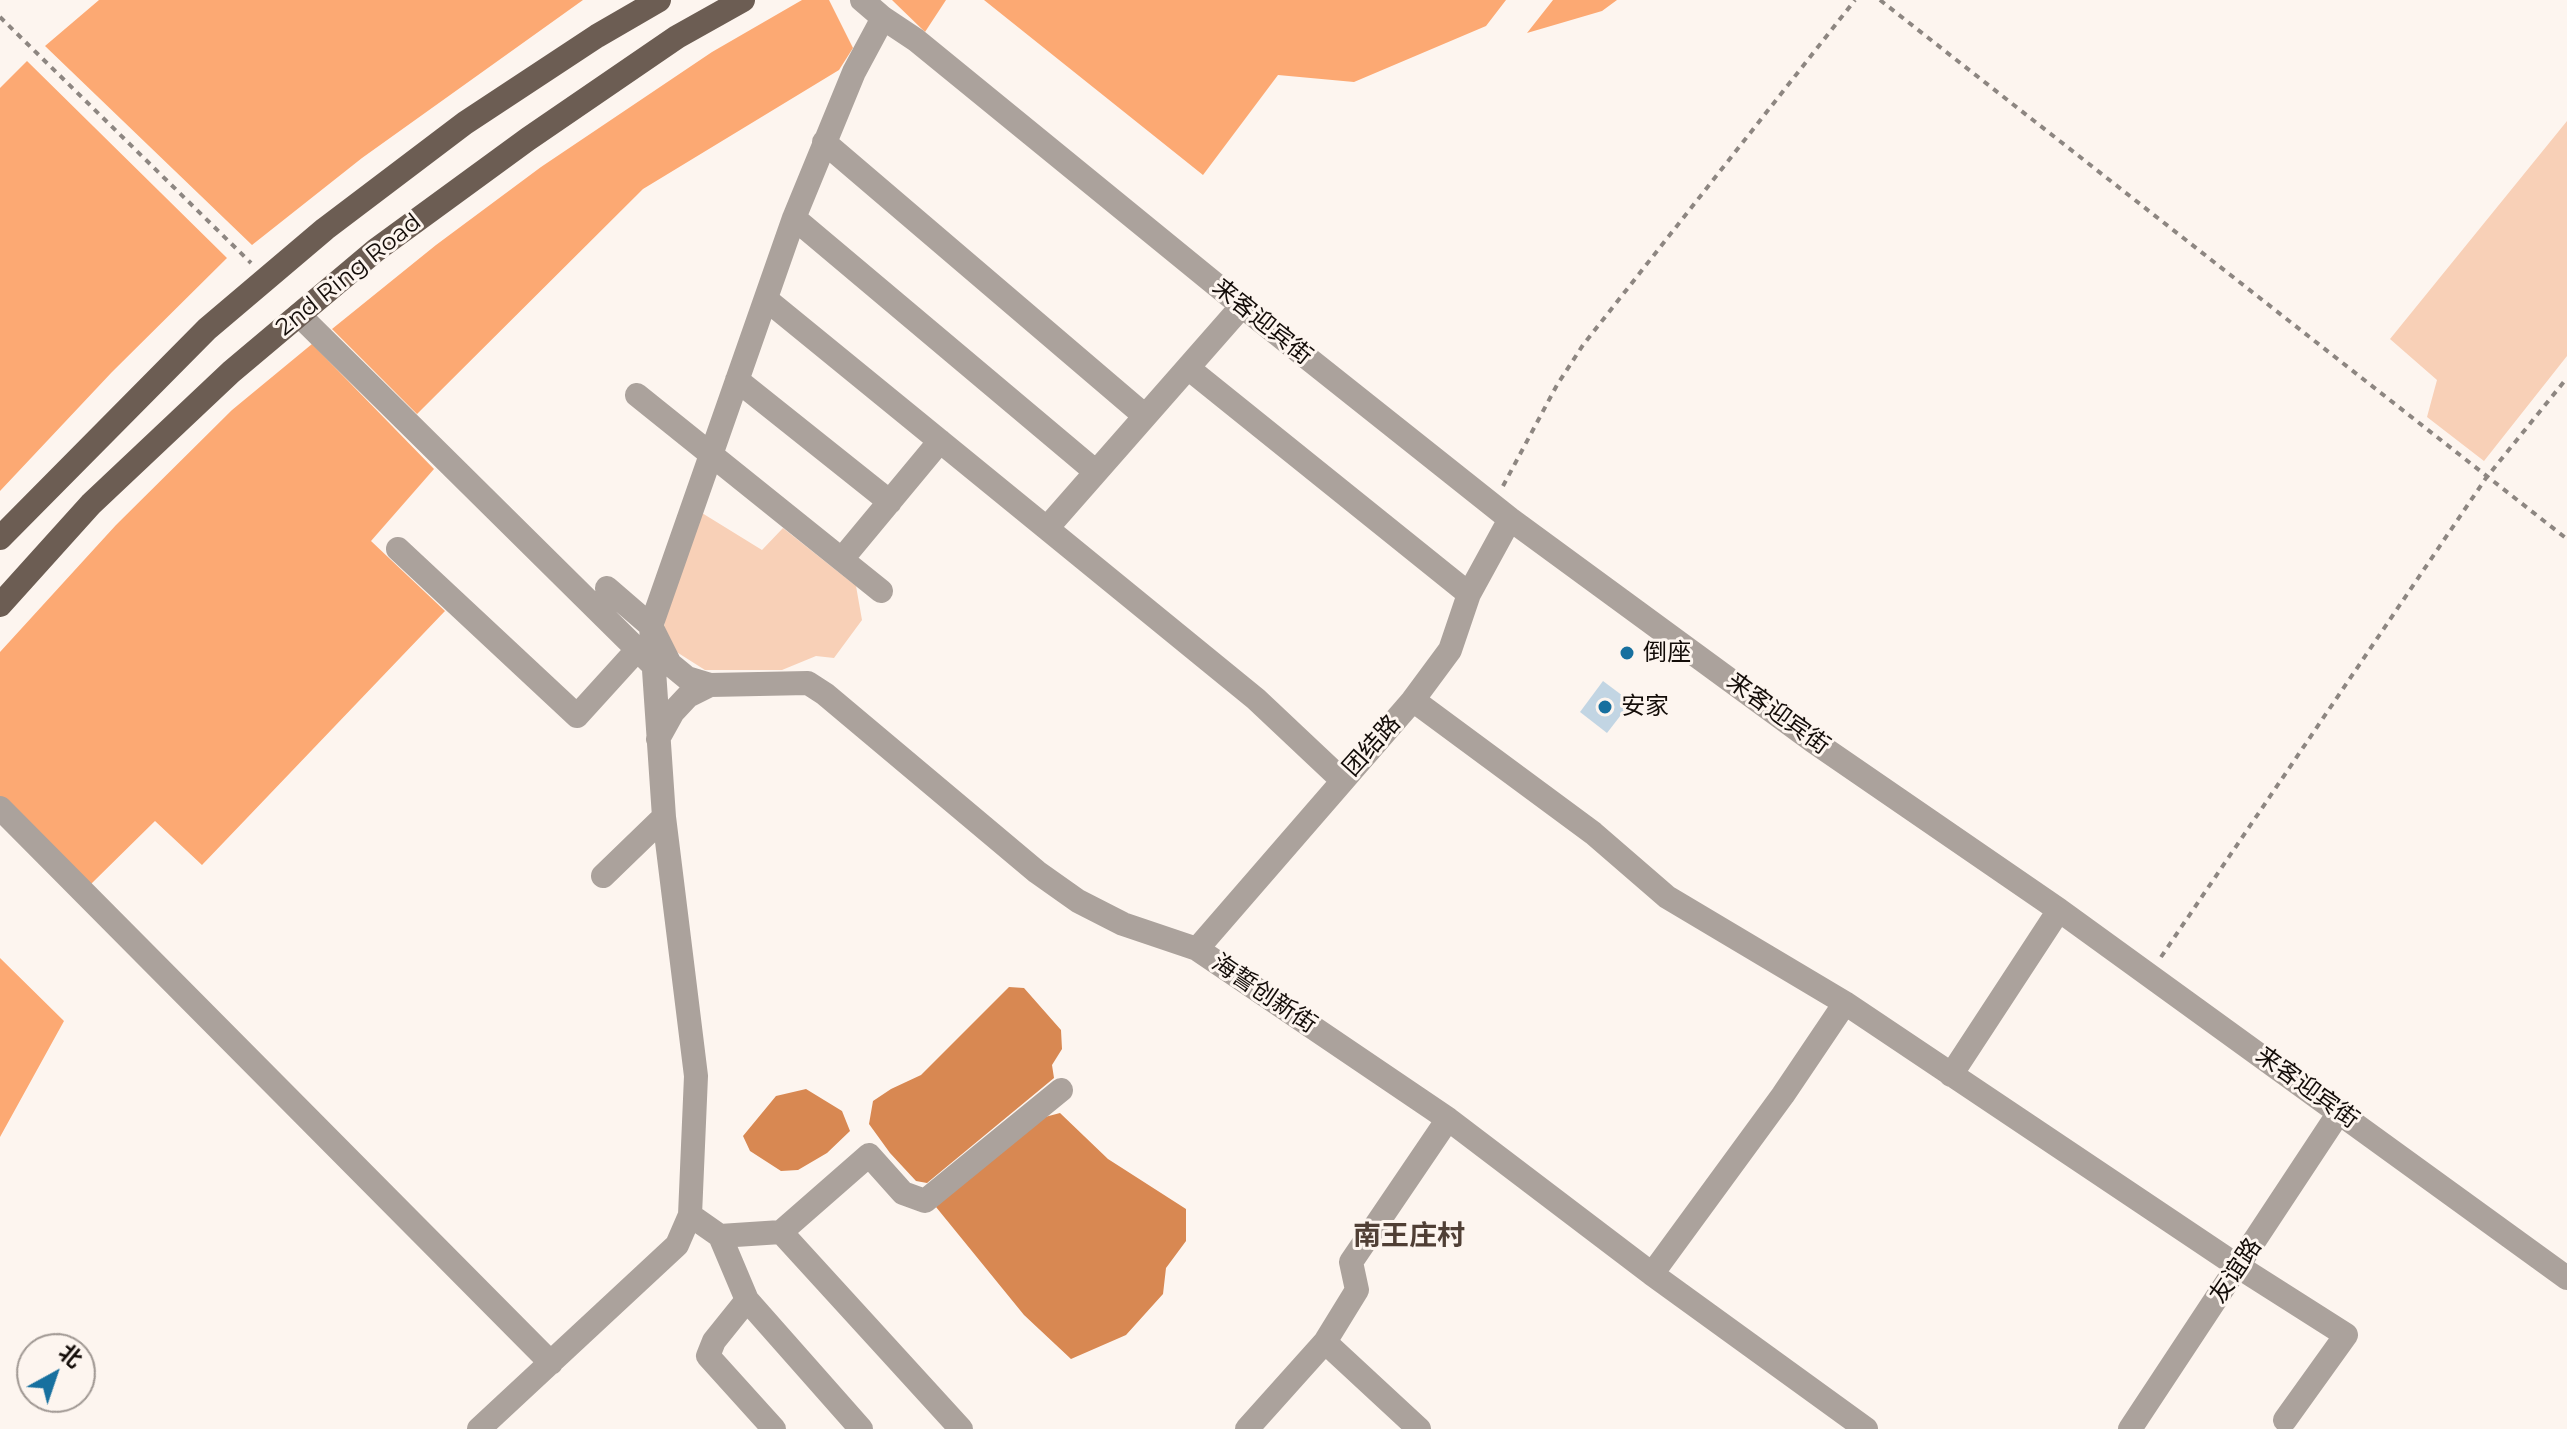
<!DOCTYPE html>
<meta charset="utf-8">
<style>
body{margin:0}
#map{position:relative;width:2567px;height:1429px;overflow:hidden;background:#fdf5ef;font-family:Montserrat,"Noto Sans SC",sans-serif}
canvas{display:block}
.north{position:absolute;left:16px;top:1333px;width:80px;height:80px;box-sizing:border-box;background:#fdf5ef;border:2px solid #a09893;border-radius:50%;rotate:40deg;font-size:22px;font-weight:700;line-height:32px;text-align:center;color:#140d09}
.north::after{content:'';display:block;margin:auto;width:28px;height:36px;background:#17709f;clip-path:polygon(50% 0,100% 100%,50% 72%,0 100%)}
</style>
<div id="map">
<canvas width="2567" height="1429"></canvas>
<div class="north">北</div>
</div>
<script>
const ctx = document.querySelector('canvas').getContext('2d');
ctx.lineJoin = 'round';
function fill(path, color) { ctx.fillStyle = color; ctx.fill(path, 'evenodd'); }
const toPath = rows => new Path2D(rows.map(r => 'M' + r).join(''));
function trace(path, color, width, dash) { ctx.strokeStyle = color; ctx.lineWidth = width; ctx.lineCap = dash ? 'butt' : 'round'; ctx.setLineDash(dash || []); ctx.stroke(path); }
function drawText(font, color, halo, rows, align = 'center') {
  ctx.font = font + ' Montserrat,"Noto Sans SC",sans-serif'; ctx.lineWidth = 6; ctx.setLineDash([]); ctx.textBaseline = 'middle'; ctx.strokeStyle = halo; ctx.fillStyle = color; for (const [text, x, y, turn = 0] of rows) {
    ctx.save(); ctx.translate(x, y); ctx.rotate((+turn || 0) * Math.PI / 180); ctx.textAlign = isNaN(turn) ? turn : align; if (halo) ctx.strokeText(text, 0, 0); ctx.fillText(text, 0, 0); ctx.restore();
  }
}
fill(toPath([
 [2567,121,2567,356,2484,461,2427,417,2437,380,2390,339],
 [702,513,762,550,783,528,856,586,862,620,834,658,816,656,782,670,705,670,675,651,664,627,666,612]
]), '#f8d0b7');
fill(toPath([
 [99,0,583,0,362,158,252,245,45,46],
 [802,0,829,0,853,48,839,70,643,189,417,414,332,329,436,245,541,167,712,52],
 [892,0,946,0,925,32],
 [984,0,1506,0,1486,26,1354,82,1278,75,1203,175],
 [1553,0,1617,0,1602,11,1527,33],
 [27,61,227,258,112,372,0,491,0,88],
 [312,344,434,469,371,541,445,611,202,865,155,821,91,884,0,799,0,652,116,525,232,410],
 [0,958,64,1021,0,1137]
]), '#fca973');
fill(toPath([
 [1009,987,1024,988,1061,1030,1062,1049,1052,1065,1054,1078,927,1183,916,1181,890,1153,869,1124,873,1101,891,1089,921,1075],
 [806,1089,842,1111,850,1131,827,1153,798,1170,781,1171,750,1151,743,1136,776,1096],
 [1060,1113,1108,1159,1186,1209,1186,1241,1166,1268,1163,1294,1126,1335,1071,1359,1024,1315,936,1207,1030,1121]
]), '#d88852');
fill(toPath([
 [1603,681,1631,702,1607,733,1580,712]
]), '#c2d5e3');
trace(toPath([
 [1880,0,2567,539],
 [0,17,251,263],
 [1503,486,1557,385,1583,345,1855,0],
 [2161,957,2486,478,2567,378]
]), '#8d8681', 4, [6, 6]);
trace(toPath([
 [862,0,883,18,916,40,1242,306,1510,519,1813,741,2059,910,2567,1278],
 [824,142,1145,416],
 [794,218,1096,472],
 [767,300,1256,699,1342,780],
 [299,315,654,666],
 [1188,368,1469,594],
 [737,380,890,502],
 [637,395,881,591],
 [1047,528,1242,306],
 [398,549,577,716,637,650],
 [842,559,940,441],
 [607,588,651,626,670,664,687,678,710,685,808,683,825,694,1037,872,1078,901,1123,924,1197,949,1448,1119,1652,1274,1866,1429],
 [1413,700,1593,833,1667,897,1845,1003,2239,1267,2346,1335,2285,1420],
 [658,739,673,712,688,696,710,685],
 [0,808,551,1363],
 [603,876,664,817],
 [1197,949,1413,700,1450,650,1469,594,1510,519],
 [1951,1075,2059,910],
 [690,1215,720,1236,781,1232,961,1429],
 [781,1232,869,1155,903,1193,925,1201,1061,1090],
 [720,1236,747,1300,861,1429],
 [1652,1274,1783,1095,1845,1003],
 [747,1300,714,1341,708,1356,774,1429],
 [1325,1342,1419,1429],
 [479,1429,677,1245,690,1215,696,1076,664,817,651,626,794,218,854,72,883,18],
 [1247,1429,1325,1342,1357,1290,1351,1262,1448,1119],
 [2130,1429,2340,1111]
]), '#aba29c', 24);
trace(toPath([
 [0,538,207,329,325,229,465,123,597,36,659,0],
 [0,605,91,504,231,372,376,250,528,139,677,37,743,0]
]), '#6c5d53', 24);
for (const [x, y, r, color] of [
 [1627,653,8,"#17709f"],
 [1605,707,8,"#17709f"]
]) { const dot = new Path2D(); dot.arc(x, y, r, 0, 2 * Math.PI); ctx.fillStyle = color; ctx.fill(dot); trace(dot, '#fdf5ef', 3); }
drawText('24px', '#140d09', '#fdf5ef', [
 ["2nd Ring Road",349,275,-39],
 ["来客迎宾街",1262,322,39],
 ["来客迎宾街",1778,714,36],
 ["团结路",1372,746,-48],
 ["海誓创新街",1264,994,34],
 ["来客迎宾街",2307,1088,36],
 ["友谊路",2236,1271,-56]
]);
drawText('24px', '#140d09', '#fdf5ef', [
 ["倒座",1643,653],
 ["安家",1621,707]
], 'left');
drawText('bold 28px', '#503f35', '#fdf5ef', [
 ["南王庄村",1409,1237]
]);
</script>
